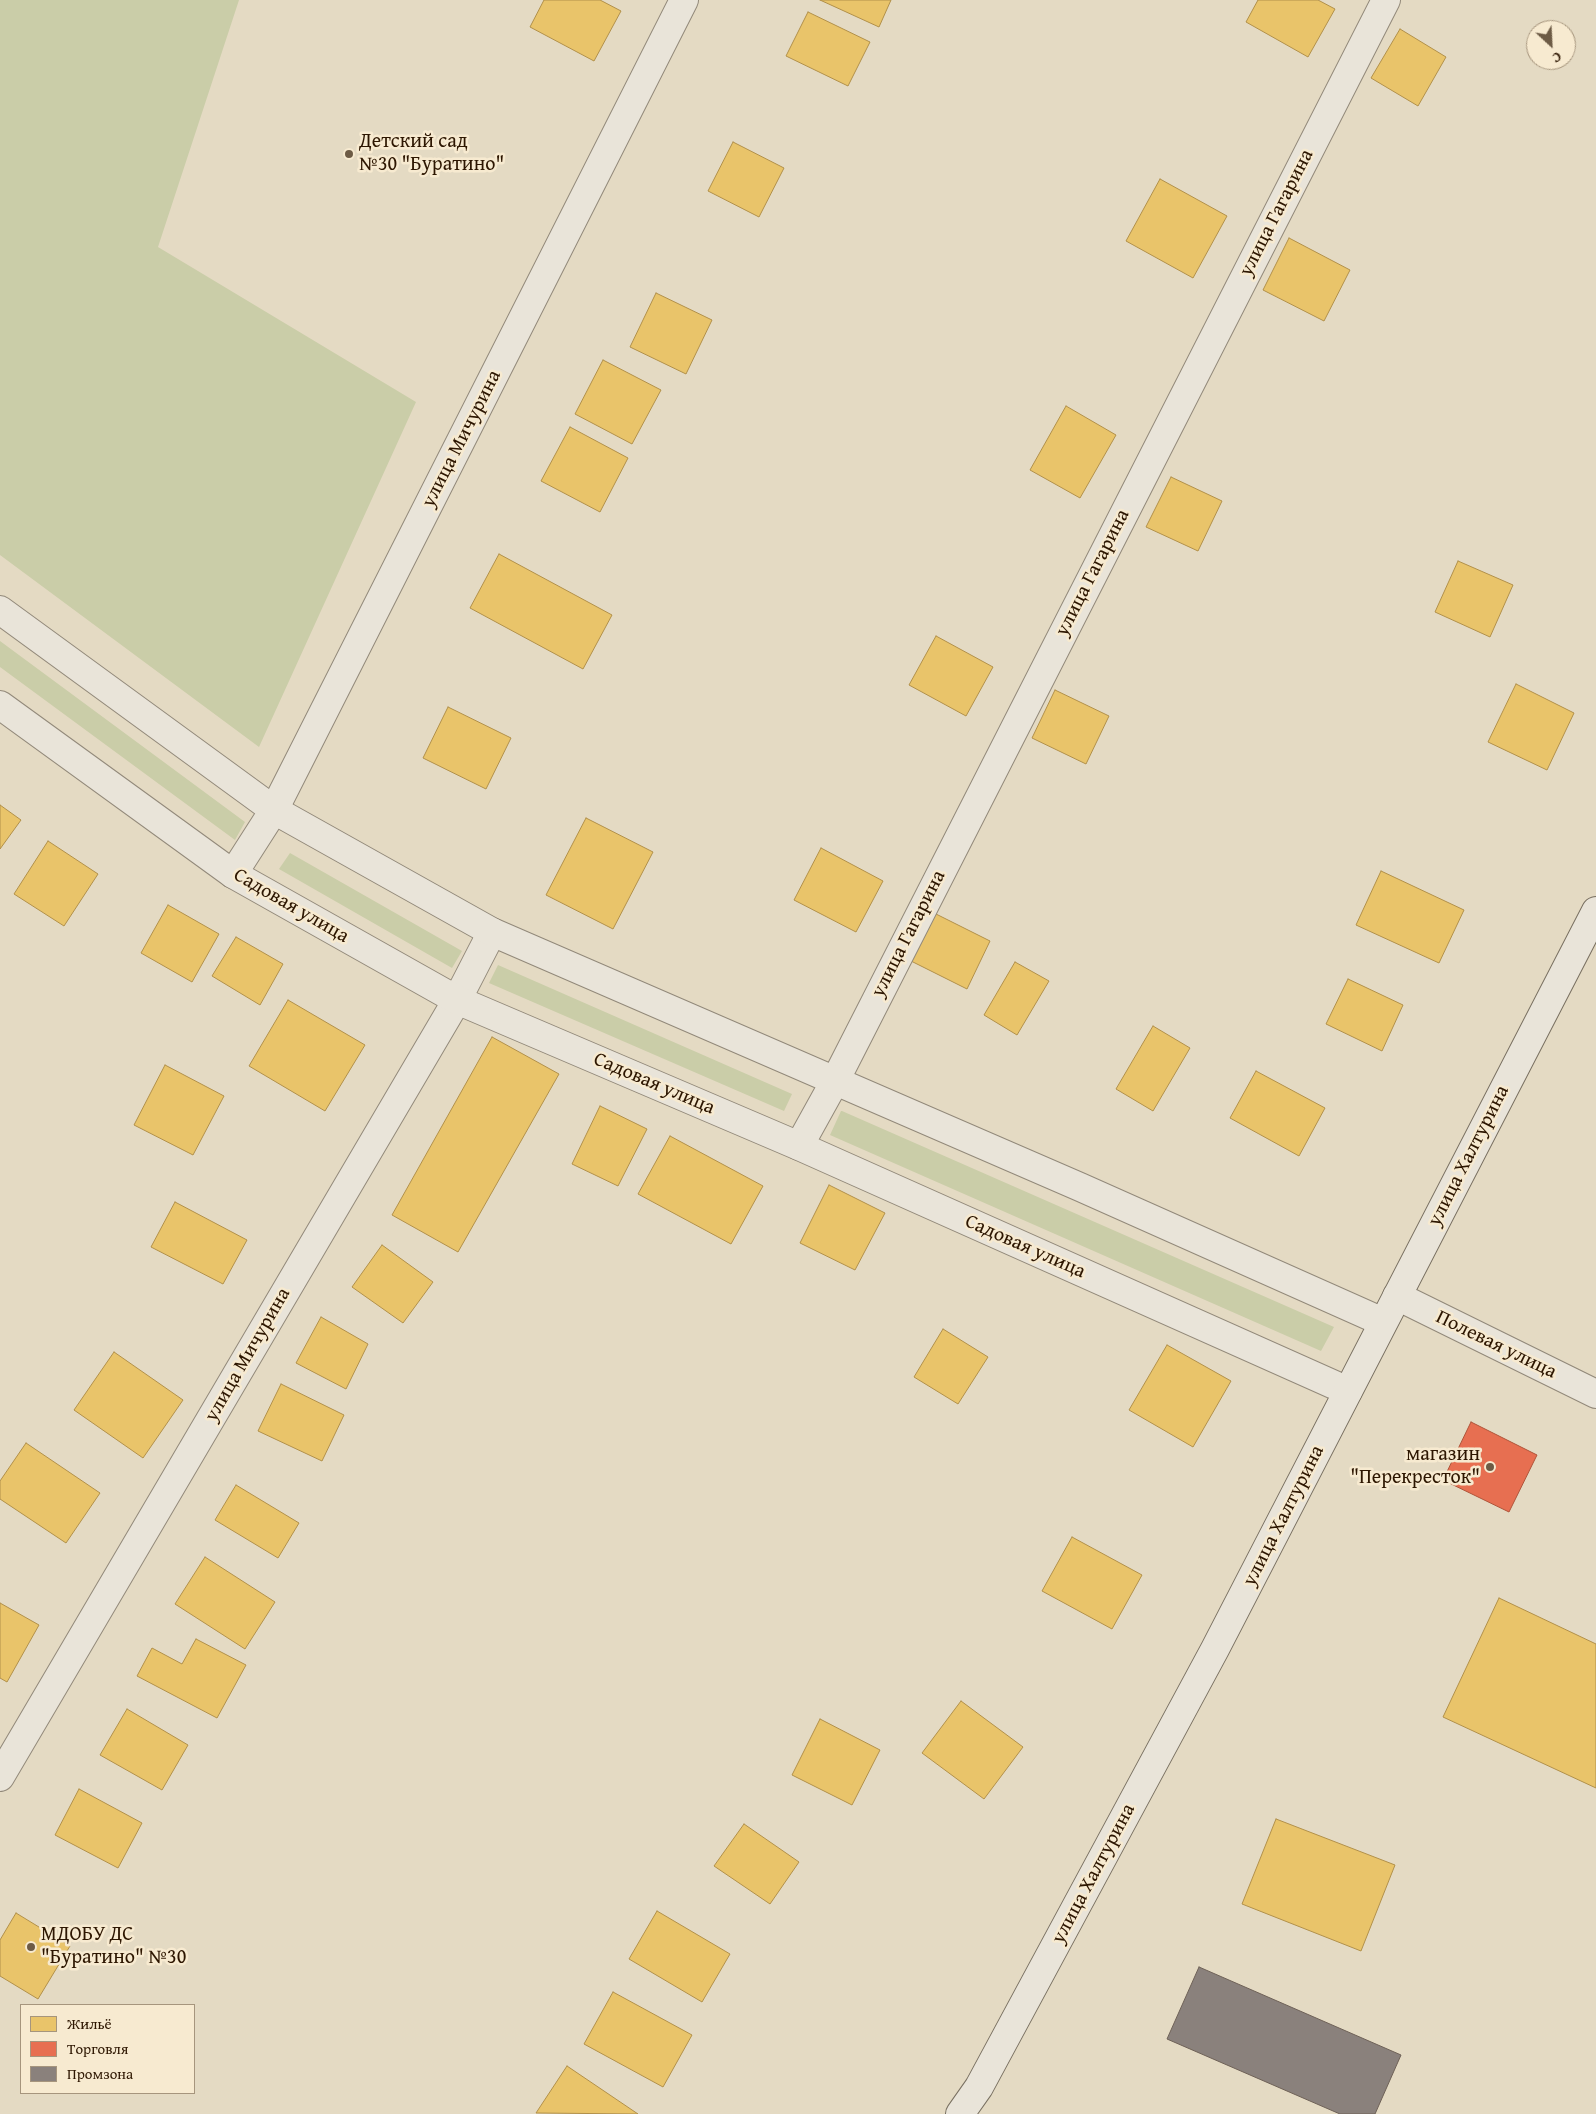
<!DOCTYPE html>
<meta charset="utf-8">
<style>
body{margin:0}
#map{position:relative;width:1596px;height:2114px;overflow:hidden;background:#e4dac3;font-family:"Gentium Book Plus",serif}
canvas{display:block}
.legend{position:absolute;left:20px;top:2004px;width:175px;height:90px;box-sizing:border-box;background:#f7ead0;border:1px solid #a6957d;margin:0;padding:6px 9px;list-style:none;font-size:15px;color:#2d1601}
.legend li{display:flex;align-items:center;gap:10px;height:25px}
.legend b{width:25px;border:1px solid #a6957d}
.north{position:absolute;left:1526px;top:20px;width:50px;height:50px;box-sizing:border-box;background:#f7ead0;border:1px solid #a6957d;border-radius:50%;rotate:155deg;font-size:14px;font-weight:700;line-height:20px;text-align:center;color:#2d1601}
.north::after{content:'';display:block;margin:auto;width:18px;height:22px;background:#6d5b45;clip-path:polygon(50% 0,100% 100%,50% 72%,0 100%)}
</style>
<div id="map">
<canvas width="1596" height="2114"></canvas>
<ul class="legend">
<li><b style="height:14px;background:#e9c46a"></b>Жильё</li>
<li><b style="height:14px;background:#e76f51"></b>Торговля</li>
<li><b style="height:14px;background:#8a817c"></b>Промзона</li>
</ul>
<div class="north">С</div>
</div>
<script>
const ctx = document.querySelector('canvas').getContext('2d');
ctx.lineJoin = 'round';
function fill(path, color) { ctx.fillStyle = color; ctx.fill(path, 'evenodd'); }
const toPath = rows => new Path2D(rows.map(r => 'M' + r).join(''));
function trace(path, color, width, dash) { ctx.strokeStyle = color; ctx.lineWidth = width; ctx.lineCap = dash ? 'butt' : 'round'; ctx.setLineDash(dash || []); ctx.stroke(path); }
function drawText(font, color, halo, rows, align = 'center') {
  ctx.font = font + ' "Gentium Book Plus",serif'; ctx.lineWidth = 5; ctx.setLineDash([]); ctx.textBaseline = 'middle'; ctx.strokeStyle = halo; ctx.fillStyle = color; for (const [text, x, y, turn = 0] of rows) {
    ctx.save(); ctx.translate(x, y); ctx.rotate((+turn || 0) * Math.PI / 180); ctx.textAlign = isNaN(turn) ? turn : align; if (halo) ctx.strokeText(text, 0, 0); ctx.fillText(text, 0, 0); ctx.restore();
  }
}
fill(toPath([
 [0,0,239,0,158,247,416,402,259,747,0,555],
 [0,641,245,822,235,840,0,667],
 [290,853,462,951,452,968,279,869],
 [498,965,792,1094,784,1111,489,983],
 [841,1111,842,1111,1334,1327,1321,1351,830,1135]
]), '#cacda8');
const homes = toPath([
 [544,0,600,0,621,11,594,61,530,27,544,0],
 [820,0,891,0,879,27,820,0],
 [1258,0,1318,0,1335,9,1308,57,1246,22,1258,0],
 [808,12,870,42,848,86,786,56,808,12],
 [1400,29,1446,57,1418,106,1371,78,1400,29],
 [733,142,784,168,759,217,708,191,733,142],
 [1160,179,1227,216,1193,278,1126,241,1160,179],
 [1289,238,1350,270,1324,321,1263,290,1289,238],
 [656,293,712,320,686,374,630,347,656,293],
 [603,360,661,390,632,444,575,414,603,360],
 [1066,406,1116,435,1080,498,1030,470,1066,406],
 [570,427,628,458,600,512,541,481,570,427],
 [1171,477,1222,501,1198,551,1146,527,1171,477],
 [499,554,612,615,583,669,470,608,499,554],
 [1458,561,1513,585,1490,637,1435,612,1458,561],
 [936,636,993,667,966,716,909,685,936,636],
 [1516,684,1574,713,1547,770,1488,742,1516,684],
 [1055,690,1109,716,1086,764,1032,738,1055,690],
 [448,707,511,738,486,789,423,758,448,707],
 [0,805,21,820,0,849,0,805],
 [586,818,653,852,613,929,546,895,586,818],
 [48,841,98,874,64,926,14,894,48,841],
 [821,848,883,881,856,932,794,900,821,848],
 [1381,871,1464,910,1439,963,1356,925,1381,871],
 [168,905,219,934,192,982,141,953,168,905],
 [932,912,990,941,967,989,909,960,932,912],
 [236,937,283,964,260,1005,212,976,236,937],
 [1015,962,1049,981,1017,1035,984,1015,1015,962],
 [1348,979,1403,1005,1382,1051,1326,1024,1348,979],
 [288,1000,365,1045,325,1111,249,1066,288,1000],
 [1153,1026,1190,1048,1153,1111,1116,1089,1153,1026],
 [492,1037,559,1074,458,1252,392,1215,492,1037],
 [165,1065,224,1096,193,1155,134,1125,165,1065],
 [1256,1071,1325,1108,1299,1156,1230,1118,1256,1071],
 [600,1106,647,1129,618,1186,572,1164,600,1106],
 [670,1136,763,1186,731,1244,638,1194,670,1136],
 [829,1185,885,1213,855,1270,800,1243,829,1185],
 [175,1202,247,1240,223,1284,151,1247,175,1202],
 [382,1245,433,1282,403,1323,352,1287,382,1245],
 [321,1317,368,1344,346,1389,296,1363,321,1317],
 [943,1329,988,1357,958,1404,914,1377,943,1329],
 [1167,1345,1231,1381,1193,1447,1129,1410,1167,1345],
 [114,1352,183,1400,143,1458,74,1410,114,1352],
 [281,1384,344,1415,322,1461,258,1431,281,1384],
 [26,1443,100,1493,66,1543,0,1499,0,1481,26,1443],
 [236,1485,299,1523,278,1558,215,1520,236,1485],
 [1072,1537,1142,1575,1112,1629,1042,1591,1072,1537],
 [205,1557,275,1602,245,1649,175,1604,205,1557],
 [1499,1598,1596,1644,1596,1788,1443,1717,1499,1598],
 [0,1603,39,1625,7,1682,0,1678,0,1603],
 [196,1639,246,1665,217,1718,137,1676,152,1648,182,1664,196,1639],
 [961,1701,1023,1747,984,1799,922,1753,961,1701],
 [127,1709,188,1745,162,1790,100,1755,127,1709],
 [820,1719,880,1750,852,1805,792,1775,820,1719],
 [79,1789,142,1823,118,1868,55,1835,79,1789],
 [1276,1819,1395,1865,1361,1951,1242,1904,1276,1819],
 [744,1824,799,1862,770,1904,714,1866,744,1824],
 [657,1911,730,1954,702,2002,629,1959,657,1911],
 [16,1913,70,1946,38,1999,0,1976,0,1940,16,1913],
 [613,1992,692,2035,663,2087,584,2044,613,1992],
 [567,2066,638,2114,536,2113,567,2066]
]);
fill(homes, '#e9c46a');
trace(homes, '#b1904a', 1);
const shops = toPath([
 [1471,1422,1537,1455,1509,1512,1443,1480,1471,1422]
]);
fill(shops, '#e76f51');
trace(shops, '#af5439', 1);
const industry = toPath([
 [1199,1967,1401,2055,1375,2114,1340,2114,1167,2039,1199,1967]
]);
fill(industry, '#8a817c');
trace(industry, '#6e6157', 1);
const minor = toPath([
 [233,874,274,810,684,0],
 [799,1146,835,1081,1386,0],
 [1397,1296,1596,1394],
 [0,1777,457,1000,492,932]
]);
const tertiary = toPath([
 [0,610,274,810,492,932,1080,1187,1383,1322],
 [0,705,233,874,457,1000,799,1146,1348,1391]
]);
const secondary = toPath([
 [960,2114,979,2087,1215,1649,1596,911]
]);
trace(minor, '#92897a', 30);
trace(tertiary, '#92897a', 30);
trace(secondary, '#786f60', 30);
trace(minor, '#e9e4d9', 28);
trace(tertiary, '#e9e4d9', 28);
trace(secondary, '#e9e4d9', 28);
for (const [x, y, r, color] of [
 [349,154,5,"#6d5b45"],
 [1490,1467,5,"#6d5b45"],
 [31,1947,5,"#6d5b45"]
]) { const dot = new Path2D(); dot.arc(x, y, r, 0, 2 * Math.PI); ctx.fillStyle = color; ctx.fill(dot); trace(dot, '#f7ead0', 2); }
drawText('20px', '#2d1601', '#f7ead0', [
 ["Детский сад",359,142],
 ["№30 \"Буратино\"",359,165],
 ["магазин",1480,1455,"right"],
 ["\"Перекресток\"",1480,1478,"right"],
 ["МДОБУ ДС",41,1935],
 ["\"Буратино\" №30",41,1958]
], 'left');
drawText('20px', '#2d1601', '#f7ead0', [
 ["улица Гагарина",1277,213,-63],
 ["улица Мичурина",462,439,-63],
 ["улица Гагарина",1093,573,-63],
 ["Садовая улица",291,906,30],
 ["улица Гагарина",909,934,-63],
 ["Садовая улица",654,1084,23],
 ["улица Халтурина",1469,1156,-63],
 ["Садовая улица",1025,1247,24],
 ["Полевая улица",1496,1345,26],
 ["улица Мичурина",248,1355,-60],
 ["улица Халтурина",1284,1516,-63],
 ["улица Халтурина",1094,1874,-62]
]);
</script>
